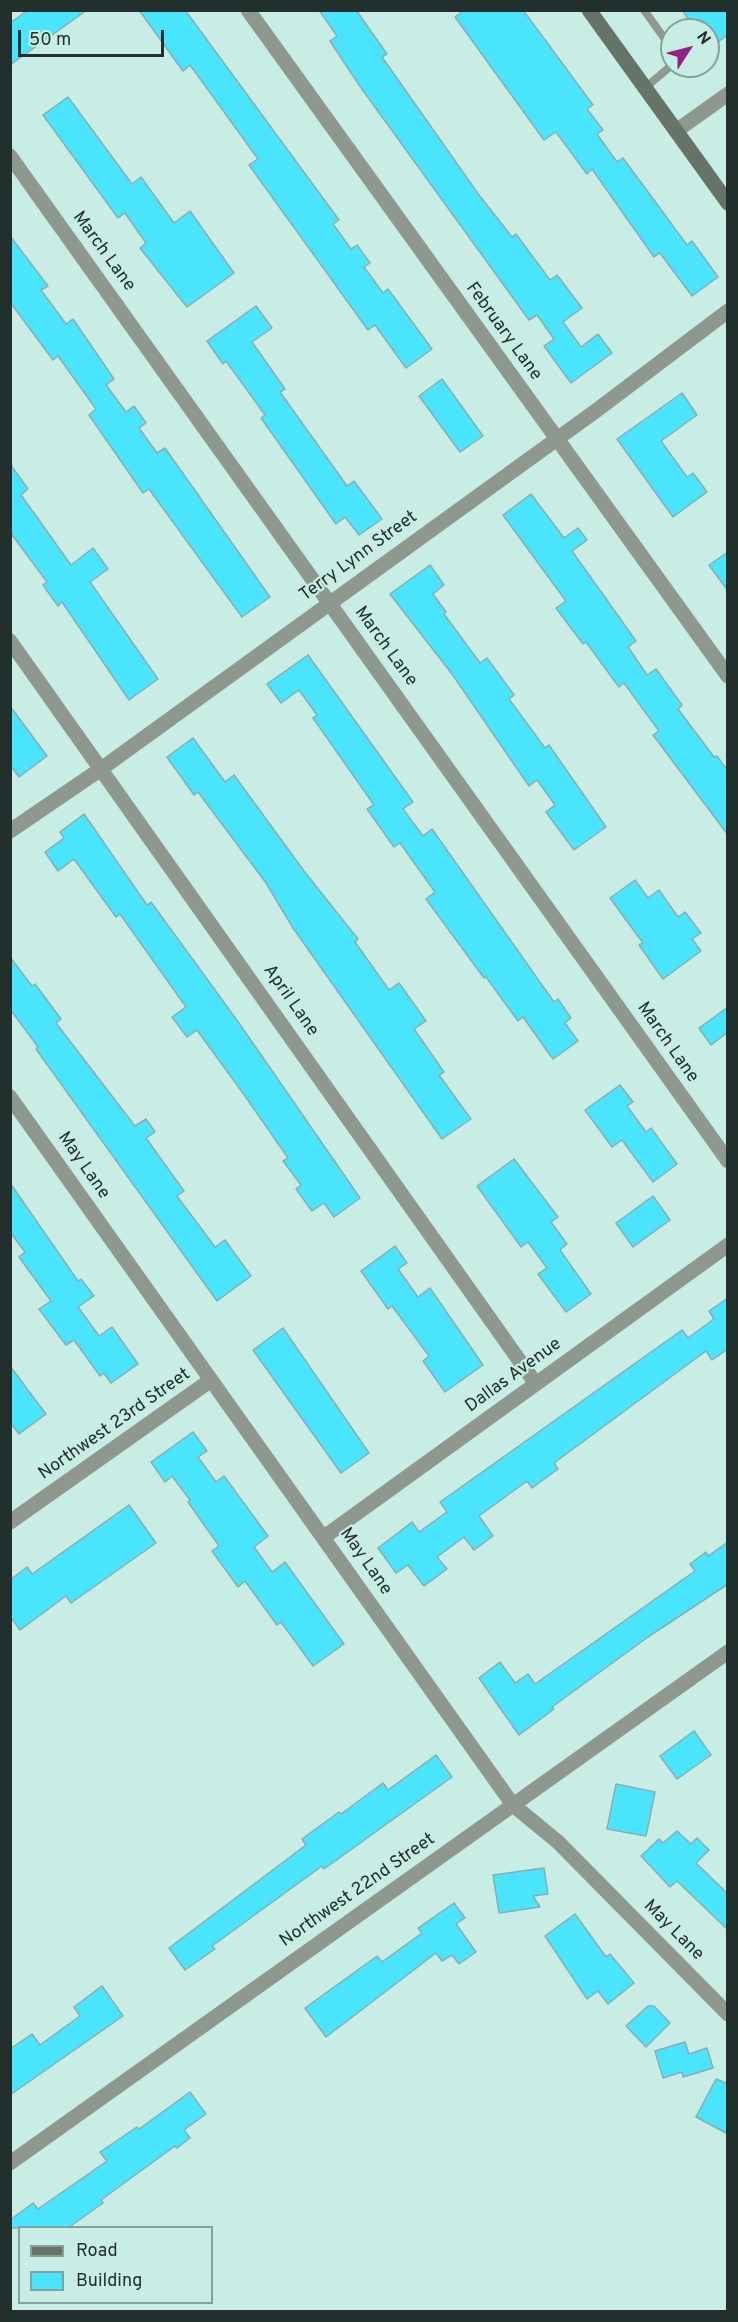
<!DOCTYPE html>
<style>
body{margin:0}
#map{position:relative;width:738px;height:2322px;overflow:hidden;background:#c8ede4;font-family:Overpass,sans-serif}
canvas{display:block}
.frame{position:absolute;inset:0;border:12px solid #22302d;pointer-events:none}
.legend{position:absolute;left:18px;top:2226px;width:195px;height:78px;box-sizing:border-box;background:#c8ede4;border:2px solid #86a19b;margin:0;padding:8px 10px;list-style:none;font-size:18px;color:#22302d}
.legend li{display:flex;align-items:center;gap:12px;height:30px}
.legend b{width:30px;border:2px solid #86a19b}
.north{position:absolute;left:660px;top:18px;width:60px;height:60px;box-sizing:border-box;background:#c8ede4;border:2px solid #86a19b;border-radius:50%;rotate:54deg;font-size:16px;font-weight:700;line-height:24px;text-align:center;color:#22302d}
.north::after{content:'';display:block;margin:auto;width:21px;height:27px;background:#932283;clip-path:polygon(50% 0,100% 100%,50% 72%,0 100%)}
.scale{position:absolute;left:18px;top:30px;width:146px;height:27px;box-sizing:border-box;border:3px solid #22302d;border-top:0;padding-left:8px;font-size:18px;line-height:21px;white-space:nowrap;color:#22302d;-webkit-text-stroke:4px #c8ede4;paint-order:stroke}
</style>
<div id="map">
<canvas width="738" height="2322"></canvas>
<div class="frame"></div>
<ul class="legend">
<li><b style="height:8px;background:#657466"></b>Road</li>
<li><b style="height:16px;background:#4ae5fc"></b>Building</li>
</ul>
<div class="north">N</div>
<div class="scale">50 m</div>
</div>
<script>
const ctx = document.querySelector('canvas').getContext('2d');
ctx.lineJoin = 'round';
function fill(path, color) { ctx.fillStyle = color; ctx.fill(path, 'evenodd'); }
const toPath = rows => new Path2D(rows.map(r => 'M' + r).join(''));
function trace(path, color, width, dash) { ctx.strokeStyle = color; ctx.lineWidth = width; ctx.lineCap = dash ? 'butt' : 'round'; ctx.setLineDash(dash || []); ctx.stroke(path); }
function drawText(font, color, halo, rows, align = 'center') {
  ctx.font = font + ' Overpass,sans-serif'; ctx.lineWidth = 4.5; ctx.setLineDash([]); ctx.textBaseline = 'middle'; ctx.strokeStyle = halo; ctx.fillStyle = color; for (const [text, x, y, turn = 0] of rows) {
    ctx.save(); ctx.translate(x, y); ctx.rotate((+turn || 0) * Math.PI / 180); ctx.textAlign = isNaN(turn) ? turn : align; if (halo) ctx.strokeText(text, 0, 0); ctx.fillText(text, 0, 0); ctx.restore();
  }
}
const building = toPath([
 [28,10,87,10,10,65,10,23,28,10],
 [139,10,185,10,339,220,333,224,351,249,357,245,370,263,364,267,383,293,388,289,432,349,406,368,375,325,368,330,249,165,258,159,227,116,190,65,183,71,139,10],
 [319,10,356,10,387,54,382,57,479,195,512,237,516,234,550,280,557,275,582,308,563,322,581,347,598,334,612,353,571,383,544,346,554,339,537,315,529,320,359,85,330,41,337,36,319,10],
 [464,10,523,10,593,105,587,109,603,130,597,134,617,162,623,158,687,245,692,241,718,277,692,296,660,253,654,257,592,169,587,174,556,132,544,140,455,17,464,10],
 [682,10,728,10,728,35,708,49,708,30,696,30,682,10],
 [68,97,132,184,141,177,174,223,190,211,234,273,187,307,140,248,146,243,125,213,118,218,43,115,68,97],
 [10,236,48,286,41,290,66,324,73,319,114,379,106,385,126,412,134,406,146,423,139,428,157,453,165,448,270,597,242,617,149,489,143,493,89,415,96,409,58,356,53,360,10,302,10,236],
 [256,306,272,328,252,342,285,389,280,392,347,486,354,481,382,519,359,535,345,517,336,524,261,418,265,415,226,361,223,364,207,341,256,306],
 [442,379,483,436,460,452,419,396,442,379],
 [682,393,697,415,661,441,687,477,693,473,707,492,673,517,617,439,682,393],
 [10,464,28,489,21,495,71,565,93,548,108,569,90,582,158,679,129,700,62,602,58,606,43,585,47,582,10,532,10,464],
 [531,494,564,538,578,528,587,540,572,551,636,641,628,647,647,675,656,669,682,705,678,709,714,757,717,756,728,771,728,835,653,735,659,731,624,683,619,687,586,642,583,644,556,608,566,601,503,515,531,494],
 [728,552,728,591,709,565,728,552],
 [430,565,444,585,433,594,446,612,444,614,480,663,487,658,514,695,509,699,545,748,549,745,606,827,574,850,546,812,555,805,537,780,529,786,452,674,390,594,430,565],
 [308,655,413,802,403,809,423,836,432,829,554,1002,558,999,571,1018,565,1023,578,1041,553,1059,523,1017,518,1021,486,977,484,978,426,899,435,892,400,843,394,847,367,809,374,805,313,718,317,715,299,690,281,703,267,684,308,655],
 [10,706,47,756,19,777,10,765,10,706],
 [193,738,225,782,234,775,304,871,358,939,355,942,389,990,399,983,426,1021,414,1029,444,1072,439,1075,471,1119,442,1139,293,928,266,883,198,792,194,795,167,757,193,738],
 [84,814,147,905,151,902,239,1023,360,1198,334,1217,324,1203,312,1211,296,1189,301,1185,283,1161,288,1158,245,1096,197,1030,187,1037,172,1017,186,1007,120,914,116,917,74,859,58,871,45,852,64,838,60,832,84,814],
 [635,880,648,898,659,890,678,917,685,912,701,933,692,939,701,951,663,979,639,945,643,943,610,898,635,880],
 [10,957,32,986,35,984,61,1019,56,1023,135,1126,146,1119,155,1132,146,1138,184,1191,177,1196,215,1247,225,1240,251,1276,217,1301,36,1049,38,1047,10,1009,10,957],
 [728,1007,728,1032,711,1045,699,1028,728,1007],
 [620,1085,633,1102,627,1106,646,1132,651,1128,677,1164,653,1182,622,1140,612,1147,585,1110,620,1085],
 [514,1159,558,1217,551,1222,567,1244,560,1250,591,1294,566,1312,538,1274,547,1268,528,1242,521,1247,477,1186,514,1159],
 [10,1183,78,1281,81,1279,94,1296,78,1307,99,1336,112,1327,138,1364,111,1383,104,1373,100,1376,74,1340,66,1345,39,1309,51,1301,19,1257,25,1252,10,1232,10,1183],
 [653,1196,670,1220,633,1247,616,1223,653,1196],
 [395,1246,407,1263,398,1269,418,1297,430,1288,483,1365,445,1392,423,1361,429,1356,392,1306,388,1309,361,1271,395,1246],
 [728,1298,728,1349,712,1360,706,1351,554,1463,558,1469,532,1488,527,1481,479,1516,493,1536,474,1550,464,1537,437,1557,447,1569,424,1586,408,1565,396,1573,378,1548,412,1522,419,1532,447,1512,440,1502,682,1330,688,1338,714,1319,709,1311,728,1298],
 [283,1328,369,1453,341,1473,253,1350,283,1328],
 [10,1366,46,1414,19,1434,10,1422,10,1366],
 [193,1432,207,1451,198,1457,216,1482,224,1476,268,1536,254,1547,272,1572,285,1562,344,1644,313,1666,281,1622,277,1625,245,1581,238,1587,212,1551,219,1546,188,1502,190,1500,172,1476,165,1482,151,1462,193,1432],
 [129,1505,156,1543,71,1603,66,1596,20,1630,10,1616,10,1580,27,1567,32,1574,129,1505],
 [728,1542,728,1584,648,1637,552,1707,554,1709,519,1735,479,1678,500,1662,515,1683,528,1674,535,1684,695,1571,690,1564,706,1552,708,1556,728,1542],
 [694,1731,711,1755,677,1779,660,1756,694,1731],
 [436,1755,452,1777,324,1869,322,1866,212,1946,215,1949,185,1970,169,1948,306,1845,302,1839,339,1812,341,1814,383,1783,388,1790,436,1755],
 [616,1784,655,1792,646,1836,607,1829,616,1784],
 [677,1831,691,1844,697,1838,709,1850,696,1863,728,1894,728,1930,677,1881,670,1887,641,1856,659,1839,663,1843,677,1831],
 [544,1868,548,1894,533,1896,540,1907,499,1913,493,1875,544,1868],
 [454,1903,465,1918,456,1924,476,1952,459,1964,452,1955,442,1961,436,1953,326,2037,305,2008,377,1956,382,1962,422,1933,418,1928,454,1903],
 [575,1914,606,1957,610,1954,634,1983,608,2004,598,1991,587,1999,545,1936,575,1914],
 [102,1986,123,2016,10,2095,10,2049,32,2034,40,2045,80,2016,74,2007,102,1986],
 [648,2006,654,2006,670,2023,646,2047,626,2026,648,2006],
 [685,2042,689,2054,707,2048,713,2068,683,2077,682,2072,663,2078,655,2051,685,2042],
 [716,2079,728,2084,728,2134,696,2117,716,2079],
 [190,2092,206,2114,184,2130,190,2138,177,2148,175,2146,101,2200,103,2203,68,2228,10,2228,10,2220,33,2203,38,2209,107,2161,100,2152,137,2127,139,2129,190,2092]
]);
fill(building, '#4ae5fc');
trace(building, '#88adb3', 1.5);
trace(toPath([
 [644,10,672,49],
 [645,88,672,65]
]), '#8e988f', 8);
trace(toPath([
 [248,10,728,676],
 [676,131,728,94],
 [10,156,728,1161],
 [10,641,536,1384],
 [10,831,101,769,597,410,728,311],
 [10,1097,513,1805,558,1842,728,2014],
 [10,1522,211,1380],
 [324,1537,728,1245],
 [10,2163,728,1652]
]), '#8e988f', 15);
trace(toPath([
 [589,10,728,203]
]), '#657466', 15);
drawText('18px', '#22302d', '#c8ede4', [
 ["March Lane",103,252,54],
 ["February Lane",503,332,54],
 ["Terry Lynn Street",359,557,-36],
 ["March Lane",385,647,54],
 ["April Lane",290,1001,55],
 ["March Lane",667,1043,55],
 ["May Lane",83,1166,55],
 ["Dallas Avenue",514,1376,-36],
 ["Northwest 23rd Street",115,1425,-35],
 ["May Lane",365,1562,55],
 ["Northwest 22nd Street",358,1891,-35],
 ["May Lane",673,1931,45]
]);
</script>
